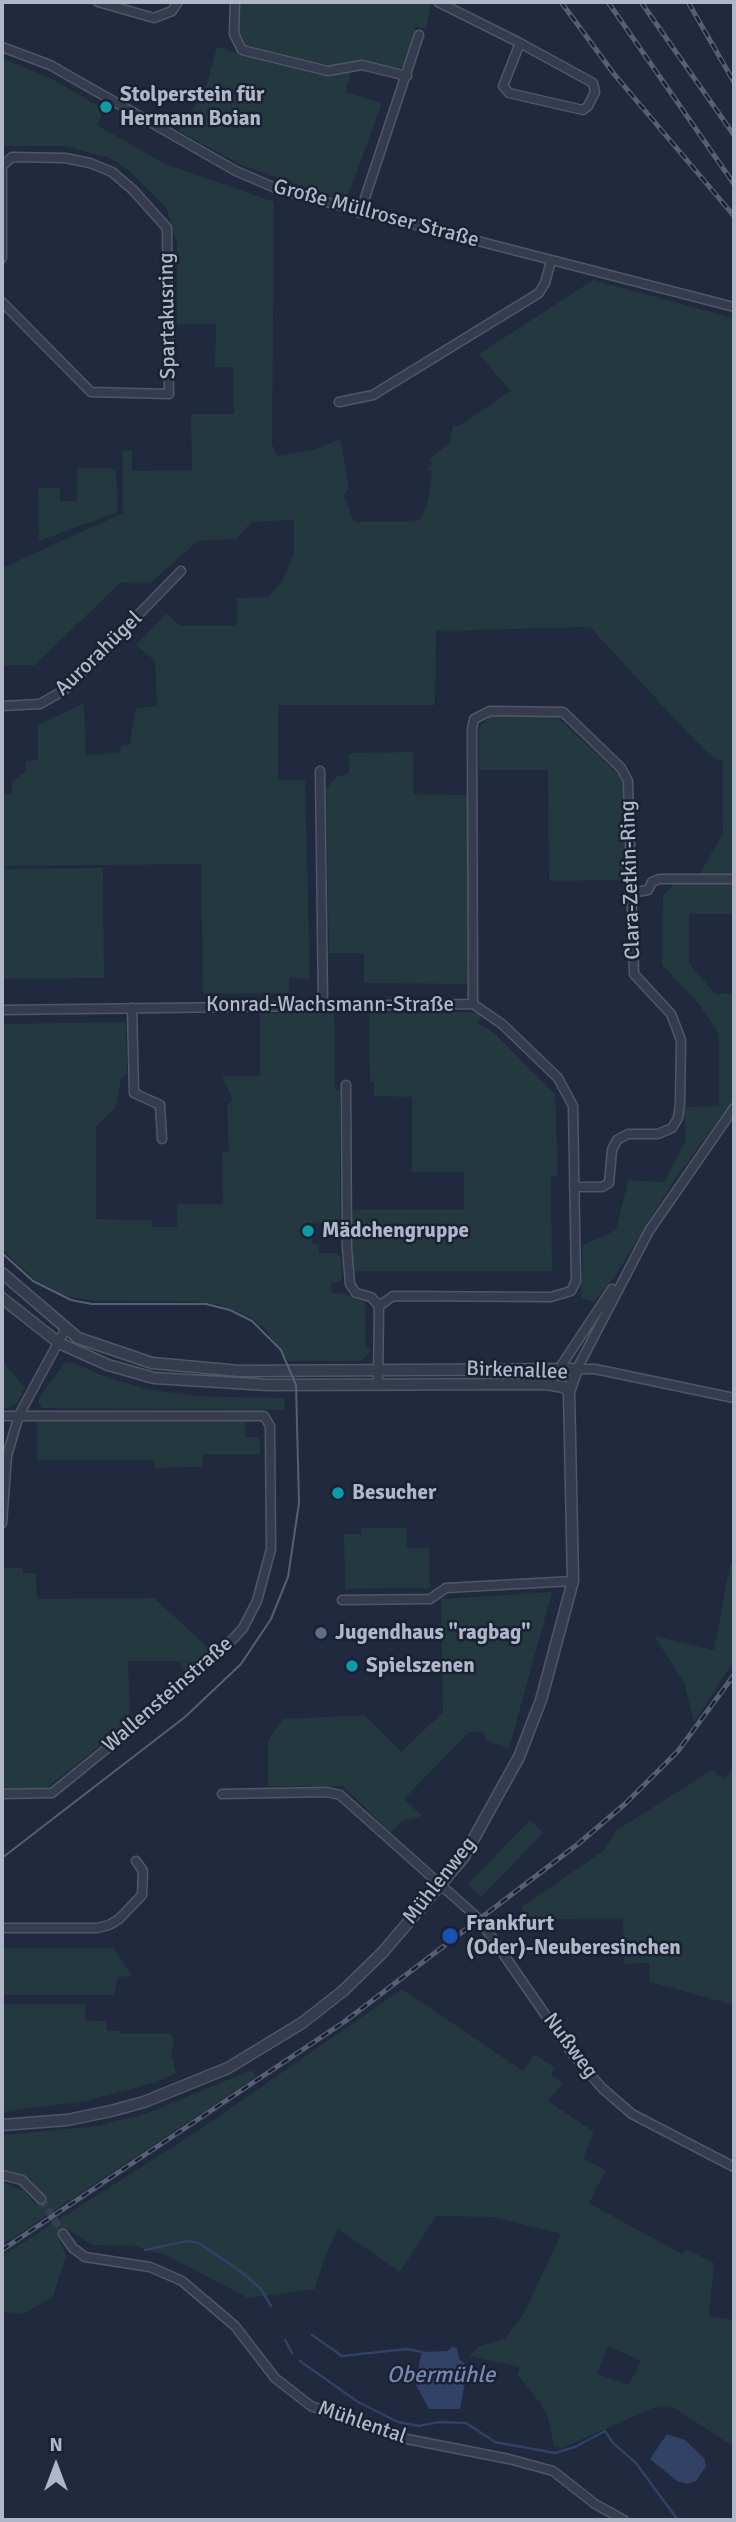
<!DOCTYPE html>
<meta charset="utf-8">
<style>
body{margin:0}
#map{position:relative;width:736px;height:2522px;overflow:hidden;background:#20293e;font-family:Signika,sans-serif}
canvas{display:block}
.frame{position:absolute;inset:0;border:4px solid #b0b7c9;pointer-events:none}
.north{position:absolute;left:21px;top:2431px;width:70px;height:70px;-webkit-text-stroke:5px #1a2132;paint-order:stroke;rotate:0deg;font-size:19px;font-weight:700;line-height:28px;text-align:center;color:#b0b7c9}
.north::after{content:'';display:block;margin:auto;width:24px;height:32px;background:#b0b7c9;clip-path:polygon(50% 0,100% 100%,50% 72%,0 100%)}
</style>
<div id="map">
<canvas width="736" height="2522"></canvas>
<div class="frame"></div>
<div class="north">N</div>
</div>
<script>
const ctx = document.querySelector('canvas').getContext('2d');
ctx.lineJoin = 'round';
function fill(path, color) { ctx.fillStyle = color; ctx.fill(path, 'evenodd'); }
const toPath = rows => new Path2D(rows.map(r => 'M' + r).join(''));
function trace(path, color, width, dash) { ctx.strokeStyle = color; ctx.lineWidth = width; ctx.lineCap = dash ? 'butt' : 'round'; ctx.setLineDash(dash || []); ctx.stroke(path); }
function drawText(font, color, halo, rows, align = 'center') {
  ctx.font = font + ' Signika,sans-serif'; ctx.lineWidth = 5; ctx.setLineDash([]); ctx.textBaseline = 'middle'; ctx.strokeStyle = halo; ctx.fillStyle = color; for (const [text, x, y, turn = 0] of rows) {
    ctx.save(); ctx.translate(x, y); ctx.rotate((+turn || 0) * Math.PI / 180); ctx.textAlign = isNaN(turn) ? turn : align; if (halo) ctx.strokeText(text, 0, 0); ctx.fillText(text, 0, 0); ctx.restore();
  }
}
fill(toPath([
 [239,2,401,2,431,4,426,29,416,27,404,66,395,69,362,60,328,67,244,46,238,35],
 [217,47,330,77,352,70,345,92,382,103,346,201,241,165,179,131,206,87],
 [2,58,52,79,104,109,97,125,163,163,274,202,272,444,277,456,314,450,340,439,349,488,344,496,354,522,413,522,421,519,429,498,432,471,426,470,432,464,429,460,450,442,453,425,459,426,510,391,479,354,593,280,734,318,734,874,699,875,723,833,722,761,711,756,684,729,590,627,436,631,435,705,278,705,278,780,305,780,310,979,289,978,289,993,203,994,201,864,2,866,2,795,12,794,12,782,25,772,26,761,38,760,38,725,84,703,86,755,119,753,122,745,129,745,136,708,157,706,155,661,136,645,166,614,181,626,237,626,237,598,268,597,283,580,294,552,294,520,251,522,237,539,198,541,150,583,121,582,35,665,2,665,2,568,123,513,122,451,132,451,132,471,192,470,191,414,234,414,233,367,215,367,216,324,177,324,177,245,166,207,131,172,110,158,65,146,2,146],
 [77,468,110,468,116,472,118,512,39,541,38,488,60,488,60,501,77,501],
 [492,714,555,715,619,775,624,789,625,880,549,881,548,770,479,770,479,728],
 [413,752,414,794,467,795,467,984,364,983,364,953,329,953,326,789,336,777,349,773,349,755,352,753],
 [103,868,104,978,2,979,2,869],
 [674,883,734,883,734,914,689,914,689,963,715,994,734,994,734,1099,671,1185,614,1278,594,1302,581,1298,583,1245,616,1230,628,1180,664,1182,686,1140,684,1107,719,1106,719,1034,698,1003,662,965,663,896],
 [464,1012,482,1014,478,1024,491,1030,555,1094,558,1176,551,1177,552,1271,353,1271,350,1210,464,1210,464,1172,412,1172,412,1097,374,1096,374,1082,370,1082,369,1013],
 [260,1013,334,1013,335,1090,340,1091,340,1222,312,1223,312,1243,319,1245,319,1253,336,1253,341,1257,342,1281,331,1284,332,1293,346,1294,365,1302,366,1346,370,1348,369,1354,360,1361,289,1361,264,1328,249,1316,220,1305,201,1302,94,1301,64,1296,34,1279,2,1249,2,1024,126,1022,127,1073,121,1078,116,1107,96,1127,96,1219,152,1220,152,1227,177,1227,177,1204,223,1204,222,1152,229,1151,227,1106,233,1100,222,1076,260,1076],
 [2,1361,25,1388,17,1403,8,1408,2,1408],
 [71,1362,111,1379,151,1390,196,1396,285,1398,284,1410,42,1408,38,1402,39,1397,65,1363],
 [245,1419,245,1437,259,1437,260,1454,203,1454,202,1467,155,1468,154,1460,37,1460,37,1420],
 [361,1528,406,1528,407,1548,429,1548,430,1588,345,1589,344,1534,361,1534],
 [730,1565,734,1566,734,1661,694,1722,684,1682,654,1636,714,1650],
 [2,1568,23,1568,23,1573,36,1573,37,1599,154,1598,212,1651,187,1671,183,1671,180,1661,128,1661,130,1722,45,1789,2,1789],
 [552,1592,509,1749,486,1740,483,1732,469,1732,404,1799,422,1816,402,1821,391,1833,343,1786,268,1786,268,1740,283,1719,365,1715,401,1752,443,1712,441,1599],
 [734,1765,734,2005,650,1982,649,1963,624,1964,623,1918,522,1920,522,1907,603,1851,617,1830,712,1770,725,1779],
 [530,1820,543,1833,481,1897,468,1884],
 [2,1948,114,1948,132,1976,118,1977,114,1995,2,1995],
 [402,1989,523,2071,535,2054,555,2068,551,2075,563,2083,548,2101,594,2132,583,2159,606,2170,589,2203,682,2254,686,2249,714,2263,709,2316,734,2320,734,2447,671,2406,655,2407,562,2448,554,2446,548,2418,541,2404,517,2374,520,2367,469,2356,479,2346,505,2339,524,2313,561,2234,493,2217,436,2216,400,2272,338,2229,324,2259,315,2289,248,2298,168,2256,134,2246,91,2245,69,2230,58,2237,66,2256,53,2297,23,2314,2,2312,2,2256,199,2130],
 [608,2346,641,2361,629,2385,597,2374],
 [2,2004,86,2004,85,2020,106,2021,107,2031,120,2031,120,2034,171,2034,175,2042,171,2053,176,2073,154,2083,85,2101,2,2112],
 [252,2070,256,2077,2,2245,2,2182,24,2191,35,2204,45,2198,30,2178,2,2172,2,2135,97,2126,147,2113]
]), '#23383f');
fill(toPath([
 [452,2347,457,2348,459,2359,468,2366,460,2409,429,2409,416,2385,420,2359,422,2352,447,2351],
 [667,2434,685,2440,704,2458,706,2466,696,2481,687,2484,677,2481,650,2459]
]), '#324267');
trace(toPath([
 [145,2250,187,2241,199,2243,243,2273,261,2289,271,2306],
 [312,2335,342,2356,407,2349,422,2352],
 [285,2340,292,2353],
 [300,2361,358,2402,398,2422,419,2426,439,2422,466,2423,495,2442,555,2453,575,2447,605,2431,613,2443,635,2462,678,2520]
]), '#324267', 2.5);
trace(toPath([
 [41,2199,63,2234]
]), '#363e53', 8, [8, 4]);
const minor = toPath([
 [98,2,154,18,172,11,178,2],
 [235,2,234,34,242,50,328,71,362,65,407,76],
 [438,2,520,43,593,83,595,92,588,106,583,110,509,93,503,86,520,43],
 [2,47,50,65,236,171,280,190,734,307],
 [2,166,12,157,65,158,90,163,112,172,133,190,167,228,169,394,91,392,2,302],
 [2,171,2,258],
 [360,213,419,35],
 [339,402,373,395,539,293,545,283,551,261],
 [2,706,40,704,66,689,181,571],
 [320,771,323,1004],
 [630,893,648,890,652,882,659,879,734,879],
 [473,1004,472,729,474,719,490,711,563,712,621,768,628,781,634,974,671,1014,681,1040,680,1104,678,1118,672,1128,658,1134,628,1134,617,1140,612,1150,609,1183,602,1187,574,1187],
 [132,1008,134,1093,160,1105,162,1139],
 [2,1010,473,1004,502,1024,558,1078,573,1106,576,1281,571,1291,551,1297,393,1296,379,1306,378,1385],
 [346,1085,347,1248,350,1284,356,1293,371,1297,379,1306],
 [734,1108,649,1231,577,1369,595,1369,734,1398],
 [559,1369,612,1289],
 [2,1416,264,1416,270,1426,271,1549,257,1601,243,1628,234,1638,142,1720,52,1793,2,1794],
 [2,1523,7,1456,19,1415,66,1328],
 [342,1600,430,1599,446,1588,573,1581],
 [222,1794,327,1792,340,1795,479,1919,574,2056,602,2088,632,2114,734,2167],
 [2,1928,97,1928,109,1925,119,1919,142,1895,143,1871,136,1861],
 [2,2175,22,2180,41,2199],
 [63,2234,73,2248,85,2257,150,2267,182,2281,235,2326,275,2378,311,2406,407,2439,509,2459,553,2471,595,2504,624,2520]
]);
const tertiary = toPath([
 [2,1273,78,1338,152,1363,240,1371,577,1369,569,1392,573,1581,541,1700,519,1757,463,1858,383,1952,343,1991,302,2023,228,2068,144,2102,111,2111,67,2120,2,2125],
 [2,1298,59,1343,108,1365,154,1378,268,1385,547,1384,564,1387,569,1392]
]);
trace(minor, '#505768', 11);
trace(tertiary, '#505768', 13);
trace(minor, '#353c4e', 8);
trace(tertiary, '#353c4e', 10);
trace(toPath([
 [2,1253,33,1281,71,1300,92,1304,206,1304,230,1310,252,1321,281,1350,296,1385,299,1503,288,1577,271,1619,241,1664,185,1717,2,1858]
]), '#565f75', 2);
const rail = toPath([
 [561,2,614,74,734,216],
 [608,2,734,184],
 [641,2,734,135],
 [688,2,734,82],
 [2,2250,344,2022,578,1844,626,1803,678,1751,734,1675]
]);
trace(rail, '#565f75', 5);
trace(rail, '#1a2132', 2.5, [8]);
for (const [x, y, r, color] of [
 [106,107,7,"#0f9aa8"],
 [308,1231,7,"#0f9aa8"],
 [338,1493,7,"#0f9aa8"],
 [321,1633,7,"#5c6f8a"],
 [352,1666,7,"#0f9aa8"],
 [450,1936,9,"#1a4fb4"]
]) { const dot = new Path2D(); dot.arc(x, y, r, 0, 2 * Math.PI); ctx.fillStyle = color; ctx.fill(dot); trace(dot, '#1a2132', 2.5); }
drawText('bold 21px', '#b0b7c9', '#1a2132', [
 ["Stolperstein für",120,95],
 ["Hermann Boian",120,119],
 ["Mädchengruppe",322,1231],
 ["Besucher",352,1493],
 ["Jugendhaus \"ragbag\"",335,1633],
 ["Spielszenen",366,1666],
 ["Frankfurt",466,1924],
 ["(Oder)-Neuberesinchen",466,1948]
], 'left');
drawText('21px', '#b0b7c9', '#1a2132', [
 ["Große Müllroser Straße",376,214,15],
 ["Spartakusring",168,316,-91],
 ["Aurorahügel",99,654,-44],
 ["Clara-Zetkin-Ring",631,880,-92],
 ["Konrad-Wachsmann-Straße",330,1005],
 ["Birkenallee",517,1371,2],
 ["Wallensteinstraße",168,1695,-41],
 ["Mühlenweg",440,1881,-52],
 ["Nußweg",570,2046,53],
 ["Mühlental",362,2423,19]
]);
drawText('italic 23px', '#7488b4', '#1a2132', [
 ["Obermühle",441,2376]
]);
</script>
